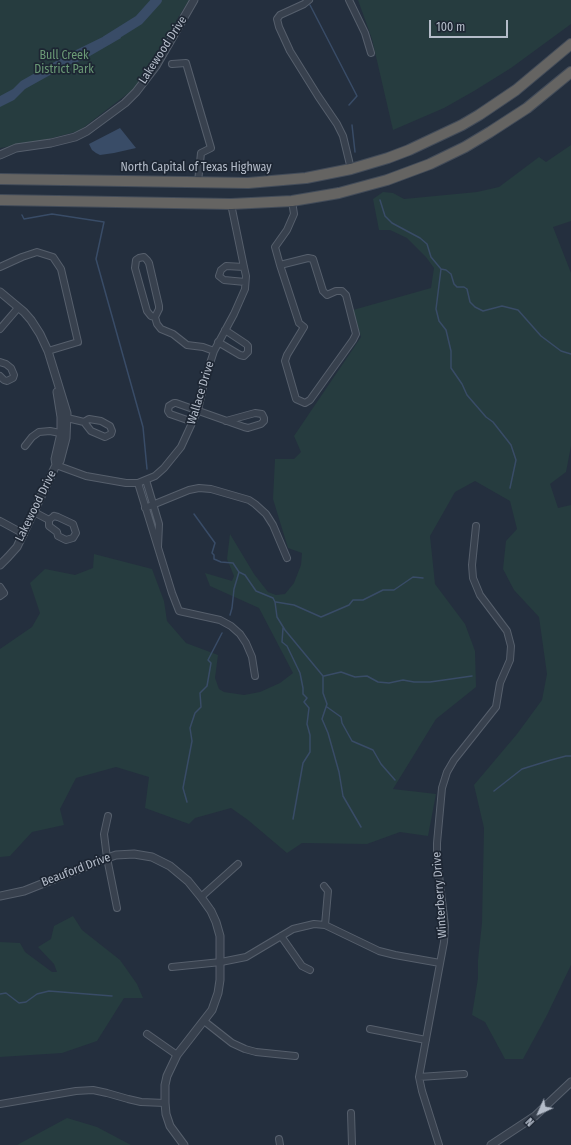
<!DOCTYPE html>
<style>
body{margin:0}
#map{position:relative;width:571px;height:1145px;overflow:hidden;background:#242f3e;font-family:"Fira Sans Condensed",sans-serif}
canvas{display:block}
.north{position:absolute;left:519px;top:1093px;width:40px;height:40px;-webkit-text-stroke:3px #1d2633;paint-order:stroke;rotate:225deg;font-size:11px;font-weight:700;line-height:16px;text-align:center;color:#b4bcc9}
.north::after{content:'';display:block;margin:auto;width:14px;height:18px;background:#b4bcc9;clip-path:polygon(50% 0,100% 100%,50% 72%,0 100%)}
.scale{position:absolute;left:429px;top:20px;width:79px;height:18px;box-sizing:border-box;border:2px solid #b4bcc9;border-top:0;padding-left:5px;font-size:12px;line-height:14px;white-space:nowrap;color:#b4bcc9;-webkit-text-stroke:3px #1d2633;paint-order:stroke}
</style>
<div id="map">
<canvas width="571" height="1145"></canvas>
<div class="north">N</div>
<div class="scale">100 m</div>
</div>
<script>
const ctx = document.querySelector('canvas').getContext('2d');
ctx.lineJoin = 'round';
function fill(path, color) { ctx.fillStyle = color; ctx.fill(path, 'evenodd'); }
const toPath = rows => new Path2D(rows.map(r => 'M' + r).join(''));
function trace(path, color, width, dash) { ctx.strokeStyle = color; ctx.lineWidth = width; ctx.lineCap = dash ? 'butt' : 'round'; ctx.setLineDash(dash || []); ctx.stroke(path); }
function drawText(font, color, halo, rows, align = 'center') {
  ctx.font = font + ' "Fira Sans Condensed",sans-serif'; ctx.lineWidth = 3.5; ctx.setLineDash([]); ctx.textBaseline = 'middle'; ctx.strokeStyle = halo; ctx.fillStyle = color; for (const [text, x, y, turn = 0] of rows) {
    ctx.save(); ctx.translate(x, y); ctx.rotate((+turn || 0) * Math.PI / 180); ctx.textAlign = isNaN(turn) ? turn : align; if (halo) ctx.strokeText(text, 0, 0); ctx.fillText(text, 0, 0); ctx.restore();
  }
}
fill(toPath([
 [0,0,189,0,135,88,79,131,37,142,0,148],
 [358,0,571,0,571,24,511,68,474,91,444,108,393,130,372,39],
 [571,145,571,221,553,227,571,273,571,446,566,472,550,484,558,508,571,505,571,965,547,1015,523,1059,505,1059,485,1022,472,1015,478,978,478,960,482,923,484,828,474,785,517,734,542,700,547,674,539,617,514,590,503,569,506,541,517,529,510,501,475,481,455,492,430,536,435,584,465,624,475,651,476,687,436,719,393,789,436,794,428,836,400,832,367,844,302,843,287,853,248,820,231,808,195,818,189,824,145,808,149,777,116,767,76,778,60,809,64,825,32,832,10,856,0,857,0,649,32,627,40,613,30,583,45,569,75,575,93,568,94,554,152,569,164,601,167,621,186,643,218,655,215,678,219,689,224,692,244,695,260,692,280,683,293,673,259,608,210,586,205,573,232,581,234,576,227,559,230,534,254,574,268,592,276,595,285,594,294,583,301,565,302,553,288,548,273,499,275,459,294,459,301,452,294,436,361,337,353,310,431,288,434,268,426,257,407,238,390,230,379,230,373,199,383,192,393,193,404,199,477,192,499,187,539,157,546,162],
 [73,916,82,930,120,960,137,984,143,998,124,998,97,1041,62,1053,0,1057,0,942,20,943,25,952,52,972,57,972,54,964,38,947,51,939,54,926],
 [67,1118,97,1127,131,1145,17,1145]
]), '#263c3f');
fill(toPath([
 [117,30,121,38,83,60,68,65,25,89,14,100,0,107,0,96,13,89,21,81,74,51],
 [120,128,136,148,114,153,100,155,96,153,92,150,89,144]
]), '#394c67');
trace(toPath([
 [310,5,357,96,349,105],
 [352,125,355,152],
 [380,200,385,216,392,223,420,238,427,244,431,257,441,269,436,309,439,321,446,330,451,351,451,368,462,384,467,395,486,417,493,422,511,445,516,460,510,488],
 [22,215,24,219,52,214,104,222,96,259,143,427,147,469],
 [441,269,446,270,451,274,454,284,457,287,464,287,467,289,470,302,475,307,483,311,502,306,518,310,541,336,561,351,571,354],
 [194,514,215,543,212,553,214,555,214,559,221,562,233,563,239,572,245,575,256,591,273,598,275,602,277,617,285,630,323,676,323,693,327,704,322,719,328,733,339,772,343,796,361,827],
 [276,602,294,605,321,617,349,605,353,600,363,600,383,590,394,590,413,577,423,578],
 [230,615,232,608,234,589,239,572],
 [283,628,282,642,287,646,300,673,303,688,303,694,307,698,304,702,309,708,307,724,310,735,310,752,303,763,293,819],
 [324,676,341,672,355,677,367,676,378,682,389,683,403,680,414,682,430,682,472,676],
 [327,707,341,717,342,723,352,741,373,750,381,764,395,780],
 [494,791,522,769,551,760,566,756,571,756],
 [187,802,183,788,192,741,190,728,195,713,201,707,200,693,207,686,211,663,208,660,222,633],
 [0,994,6,993,19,1003,26,1002,37,994,49,991,112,996]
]), '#394c67', 1.5);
trace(toPath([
 [107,40,139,20,157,0]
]), '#394c67', 10);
const minor = toPath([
 [309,0,304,4,280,15,277,19,279,27,290,51,318,96,337,124,343,136,351,169],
 [349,0,365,33,371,53],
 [172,64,186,63,211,148,201,153,198,182],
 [280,265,308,258,313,259,323,291,327,295,336,291,342,291,346,295,356,334,353,340,310,400,305,403,296,399,285,361,287,355,304,327,299,323,280,265,275,247,287,230,294,214,292,201],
 [0,267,22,257,37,252,53,257,61,269,78,342,48,351],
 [244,267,226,266,221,270,219,276,224,280,245,282],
 [155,317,151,316,147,311,135,268,136,260,139,258,144,257,147,260,149,263,159,306,159,309,155,317,157,324,161,329,173,334,187,345,203,347,214,351],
 [0,329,18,308],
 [218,342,240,355,244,356,248,352,248,346,246,344,225,330],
 [0,362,6,364,11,368,14,375,13,378,7,381,4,380,0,376],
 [63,417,84,422,89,419,101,421,110,426,112,431,111,434,105,437,91,431,84,422],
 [193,422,170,414,168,411,169,406,174,403,176,403,244,427,248,428,261,424,264,421,264,418,262,414,255,413,226,421],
 [25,446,32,437,39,432,50,431,65,434],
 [56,465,86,476,126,483,138,483,155,476,164,468,181,447,198,410,205,379,214,351,234,314,245,289,246,276,244,267,231,204],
 [146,480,159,524,158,547],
 [138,483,172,593,179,611,220,620,231,626,240,634,246,643,252,657,255,676],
 [145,508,189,490,199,488,211,489,249,500,255,504,266,514,273,525,287,558],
 [34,512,49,520],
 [54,516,58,517,73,524,76,533,73,538,66,540,58,536,57,532,49,526,49,520,54,516],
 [0,521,24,534],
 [0,587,4,593,0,596],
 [108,816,104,834,107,858,117,908],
 [324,886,328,891,325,925],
 [201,897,238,864],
 [281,936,302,966,310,970],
 [172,967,221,962,246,957,293,929,314,924,325,925,379,951,395,955,440,963],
 [204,1021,232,1043,245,1049,256,1052,295,1056],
 [370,1029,426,1040],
 [147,1034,177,1055],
 [419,1077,464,1074],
 [0,1104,76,1091,93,1090,107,1093,128,1099,141,1102,165,1103],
 [351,1113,352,1145],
 [279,1139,280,1145],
 [439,1145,422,1091,419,1077,444,942,445,926,437,858,437,843,442,788,447,772,454,760,496,707,500,683,510,660,511,646,507,631,480,595,473,578,472,565,476,526]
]);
const tertiary = toPath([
 [0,155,16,148,51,143,75,137,87,131,125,103,136,92,156,66,194,0],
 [0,292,24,312,31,320,40,334,48,351,67,413,66,438,60,461,56,465,17,547,8,557,0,565],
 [56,465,55,459,61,433,61,417,57,392],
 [0,896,24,891,107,858,116,855,134,854,152,857,170,866,188,881,201,897,211,911,216,922,220,936,220,980,218,993,212,1010,177,1055,167,1076,165,1085,165,1103,166,1114,170,1126,184,1145],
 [491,1145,535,1116,571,1082]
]);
const trunk = toPath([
 [0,179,248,183,306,178,351,169,388,158,409,150,462,125,479,115,516,90,571,44],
 [0,200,231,204,292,201,339,193,387,180,430,164,465,147,490,132,527,108,571,72]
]);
trace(minor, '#565f6c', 8);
trace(tertiary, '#565f6c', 9);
trace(trunk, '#434c59', 12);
trace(minor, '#38414e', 6);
trace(tertiary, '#38414e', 7);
trace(trunk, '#656462', 10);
drawText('12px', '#b4bcc9', '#1d2633', [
 ["Lakewood Drive",163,50,-57],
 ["North Capital of Texas Highway",196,168],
 ["Wallace Drive",201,393,-73],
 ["Lakewood Drive",36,506,-64],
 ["Beauford Drive",76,870,-21],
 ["Winterberry Drive",440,895,-94]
]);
drawText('12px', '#6b9a76', '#1d2633', [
 ["Bull Creek",64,56],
 ["District Park",64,70]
]);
</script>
